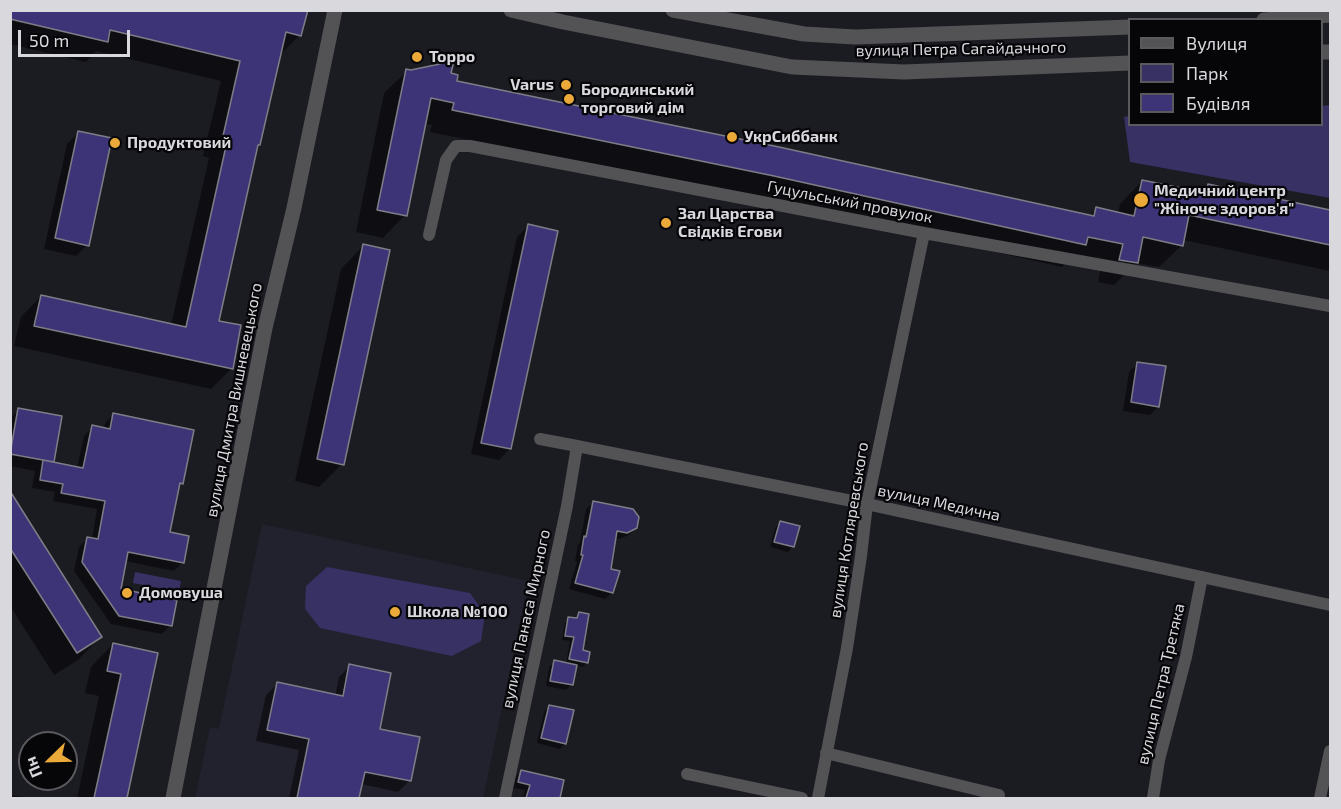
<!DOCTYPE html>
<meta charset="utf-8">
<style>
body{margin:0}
#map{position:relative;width:1341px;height:809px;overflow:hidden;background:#1b1b22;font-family:"Exo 2",sans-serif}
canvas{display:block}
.frame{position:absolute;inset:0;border:12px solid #d8d8dd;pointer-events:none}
.legend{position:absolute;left:1128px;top:18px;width:195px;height:108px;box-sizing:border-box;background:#060609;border:2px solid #5a5a5e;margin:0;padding:8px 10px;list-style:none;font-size:18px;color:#d8d8dd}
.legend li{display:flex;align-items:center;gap:12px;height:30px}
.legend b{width:30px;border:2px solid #5a5a5e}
.north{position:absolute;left:18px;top:731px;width:60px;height:60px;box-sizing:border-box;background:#060609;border:2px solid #5a5a5e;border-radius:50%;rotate:247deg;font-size:16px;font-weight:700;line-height:24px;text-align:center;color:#d8d8dd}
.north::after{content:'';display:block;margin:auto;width:21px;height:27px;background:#eba93a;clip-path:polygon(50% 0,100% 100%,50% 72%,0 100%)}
.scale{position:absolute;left:18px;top:30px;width:112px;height:27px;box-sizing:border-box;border:3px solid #d8d8dd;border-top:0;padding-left:8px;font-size:18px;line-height:21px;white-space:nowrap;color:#d8d8dd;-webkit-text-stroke:4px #060609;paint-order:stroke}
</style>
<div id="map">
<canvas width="1341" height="809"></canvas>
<div class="frame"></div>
<ul class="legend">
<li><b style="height:8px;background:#535356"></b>Вулиця</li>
<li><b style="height:16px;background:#373164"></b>Парк</li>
<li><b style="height:16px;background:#3d3477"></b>Будівля</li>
</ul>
<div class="north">Пн</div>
<div class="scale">50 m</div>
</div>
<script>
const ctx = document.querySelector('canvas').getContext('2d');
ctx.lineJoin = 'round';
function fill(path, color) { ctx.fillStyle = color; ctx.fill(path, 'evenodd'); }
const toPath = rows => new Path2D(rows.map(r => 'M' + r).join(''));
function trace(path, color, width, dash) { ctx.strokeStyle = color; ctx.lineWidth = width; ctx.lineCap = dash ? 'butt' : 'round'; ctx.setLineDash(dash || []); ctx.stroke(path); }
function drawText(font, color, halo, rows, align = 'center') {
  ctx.font = font + ' "Exo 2",sans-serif'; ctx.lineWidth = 4.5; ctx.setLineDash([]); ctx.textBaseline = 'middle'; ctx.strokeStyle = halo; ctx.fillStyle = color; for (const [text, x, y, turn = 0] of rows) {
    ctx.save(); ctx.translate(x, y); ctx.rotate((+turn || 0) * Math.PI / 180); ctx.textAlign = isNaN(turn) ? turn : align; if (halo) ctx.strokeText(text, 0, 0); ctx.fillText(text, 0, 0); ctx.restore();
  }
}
fill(toPath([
 [262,524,529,581,483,798,195,798,210,727,219,729]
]), '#22212e');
fill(toPath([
 [1330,105,1330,198,1130,162,1124,117,1129,116,1130,124,1322,124,1322,106],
 [327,567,470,593,485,614,481,641,452,656,320,628,305,609,306,586],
 [135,572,181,581,179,592,133,583]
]), '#373164');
fill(toPath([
 [10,10,294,10,300,35,280,55,256,146,218,322,231,369,211,389,14,346,21,317,41,296,171,325,209,158,203,156,221,81,96,51,86,62,10,44],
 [407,71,449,74,455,82,1089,216,1097,209,1118,214,1120,204,1142,181,1201,194,1208,186,1330,212,1330,271,1183,240,1182,245,1159,267,1136,263,1114,285,1098,282,1101,267,1069,260,1062,267,751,198,430,132,432,125,424,124,405,215,383,238,356,232,384,93],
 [78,133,87,245,76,256,44,249,67,144],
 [528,226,510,449,499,460,471,454,517,237],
 [363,246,342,464,319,487,295,481,341,269],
 [1138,363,1158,407,1150,415,1123,411,1129,372],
 [19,410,52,461,50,463,77,468,84,436,93,427,104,430,105,423,114,414,181,483,178,486,169,533,183,562,174,571,125,561,120,591,171,625,162,634,111,624,74,571,79,547,87,539,92,539,97,509,53,501,55,492,32,488,35,471,10,466,10,418],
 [10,494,100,637,78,660,54,675,10,606],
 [593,503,636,528,629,535,619,539,615,538,610,570,612,593,605,599,569,589,577,562,575,561,578,545,580,543,586,509],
 [780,522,793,546,788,552,770,547,775,528],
 [579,614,581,651,587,662,583,667,575,665,572,684,566,690,546,686,549,667,555,662,566,664,570,641,562,640,565,623,569,619,575,618],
 [113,644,156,654,125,798,77,798,99,696,85,693,91,667],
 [350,666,378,730,410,780,398,792,361,784,358,798,289,798,299,750,256,741,266,695,277,684,335,696,339,677],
 [549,706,565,743,560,749,537,743,544,712],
 [521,771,563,781,558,798,523,798,525,790,513,788,516,777],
 [10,795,30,798,10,798]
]), '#0007');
const building = toPath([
 [10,10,308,10,301,36,286,32,260,145,258,145,219,321,241,325,233,369,34,326,41,295,186,327,228,137,223,136,240,61,110,30,108,42,10,19,10,10],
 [454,61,451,73,458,75,457,81,779,147,1094,216,1096,207,1134,216,1142,180,1206,193,1208,184,1330,210,1330,245,1189,215,1183,246,1143,237,1138,263,1119,260,1123,244,1088,237,1086,245,774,176,452,110,454,103,431,98,407,216,377,210,406,69,411,70,454,61],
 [78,131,112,138,89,246,55,238,78,131],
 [528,224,558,231,511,449,481,443,528,224],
 [363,244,390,250,344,465,317,459,363,244],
 [1137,362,1166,366,1159,407,1131,402,1137,362],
 [18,408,62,416,54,462,10,454,18,408],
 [113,413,194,430,183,484,180,483,170,532,189,536,184,563,128,552,121,589,177,600,172,626,119,616,82,562,87,537,98,539,105,501,61,493,63,484,40,480,43,460,83,468,92,425,110,429,113,413],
 [10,491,102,637,77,653,10,548,10,491],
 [593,501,633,509,639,517,637,528,627,533,617,531,611,569,620,571,613,593,575,583,583,555,581,555,584,536,586,537,593,501],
 [780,521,800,526,794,547,774,542,780,521],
 [579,612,589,614,583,650,590,652,588,663,569,659,574,637,565,636,568,617,577,618,579,612],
 [113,643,158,653,127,798,94,798,121,674,107,671,113,643],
 [554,660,577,665,573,685,550,681,554,660],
 [349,664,391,673,380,729,420,737,411,781,365,772,359,798,297,798,309,739,267,730,277,682,343,696,349,664],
 [549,705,574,710,566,744,541,738,549,705],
 [521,770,564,780,560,798,526,798,530,785,518,782,521,770]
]);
fill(building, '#3d3477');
trace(building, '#7d7d86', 1.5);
trace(toPath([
 [429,235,446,160,456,146,470,146,924,233,1330,306],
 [540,439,577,446,867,504,1330,605],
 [826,753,999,795],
 [687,774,802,798],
 [505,798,567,506,577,446],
 [818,798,847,648,861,556,867,504,924,233],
 [1153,798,1159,760,1186,657,1202,577],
 [1320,798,1330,751]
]), '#535356', 12);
trace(toPath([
 [511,10,563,22,792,67,904,72,1130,63],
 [673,10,804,34,855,37,1130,27],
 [1264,20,1330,15],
 [1322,52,1330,52],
 [173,798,265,328,294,208,335,10]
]), '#535356', 15);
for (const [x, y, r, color] of [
 [417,57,6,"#eba93a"],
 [566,85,6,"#eba93a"],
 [569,99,6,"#eba93a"],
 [732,137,6,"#eba93a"],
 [115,143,6,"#eba93a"],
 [1141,200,8,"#eba93a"],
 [666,223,6,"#eba93a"],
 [127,593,6,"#eba93a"],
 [395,612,6,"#eba93a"]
]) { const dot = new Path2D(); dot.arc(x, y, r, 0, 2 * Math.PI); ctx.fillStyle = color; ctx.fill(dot); trace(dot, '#060609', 2); }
drawText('16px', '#d8d8dd', '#060609', [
 ["вулиця Петра Сагайдачного",961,49,-1],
 ["Гуцульський провулок",850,202,11],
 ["вулиця Дмитра Вишневецького",234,400,-79],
 ["вулиця Медична",939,503,12],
 ["вулиця Котляревського",849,530,-81],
 ["вулиця Панаса Мирного",526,619,-78],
 ["вулиця Петра Третяка",1161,684,-77]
]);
drawText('bold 16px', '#d8d8dd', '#060609', [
 ["Торро",429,57],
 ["Varus",554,85,"right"],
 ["Бородинський",581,90],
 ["торговий дім",581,108],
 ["УкрСиббанк",744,137],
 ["Продуктовий",127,143],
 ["Медичний центр",1154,191],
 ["\"Жіноче здоров'я\"",1154,209],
 ["Зал Царства",678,214],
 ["Свiдкiв Егови",678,232],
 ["Домовуша",139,593],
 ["Школа №100",407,612]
], 'left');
</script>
